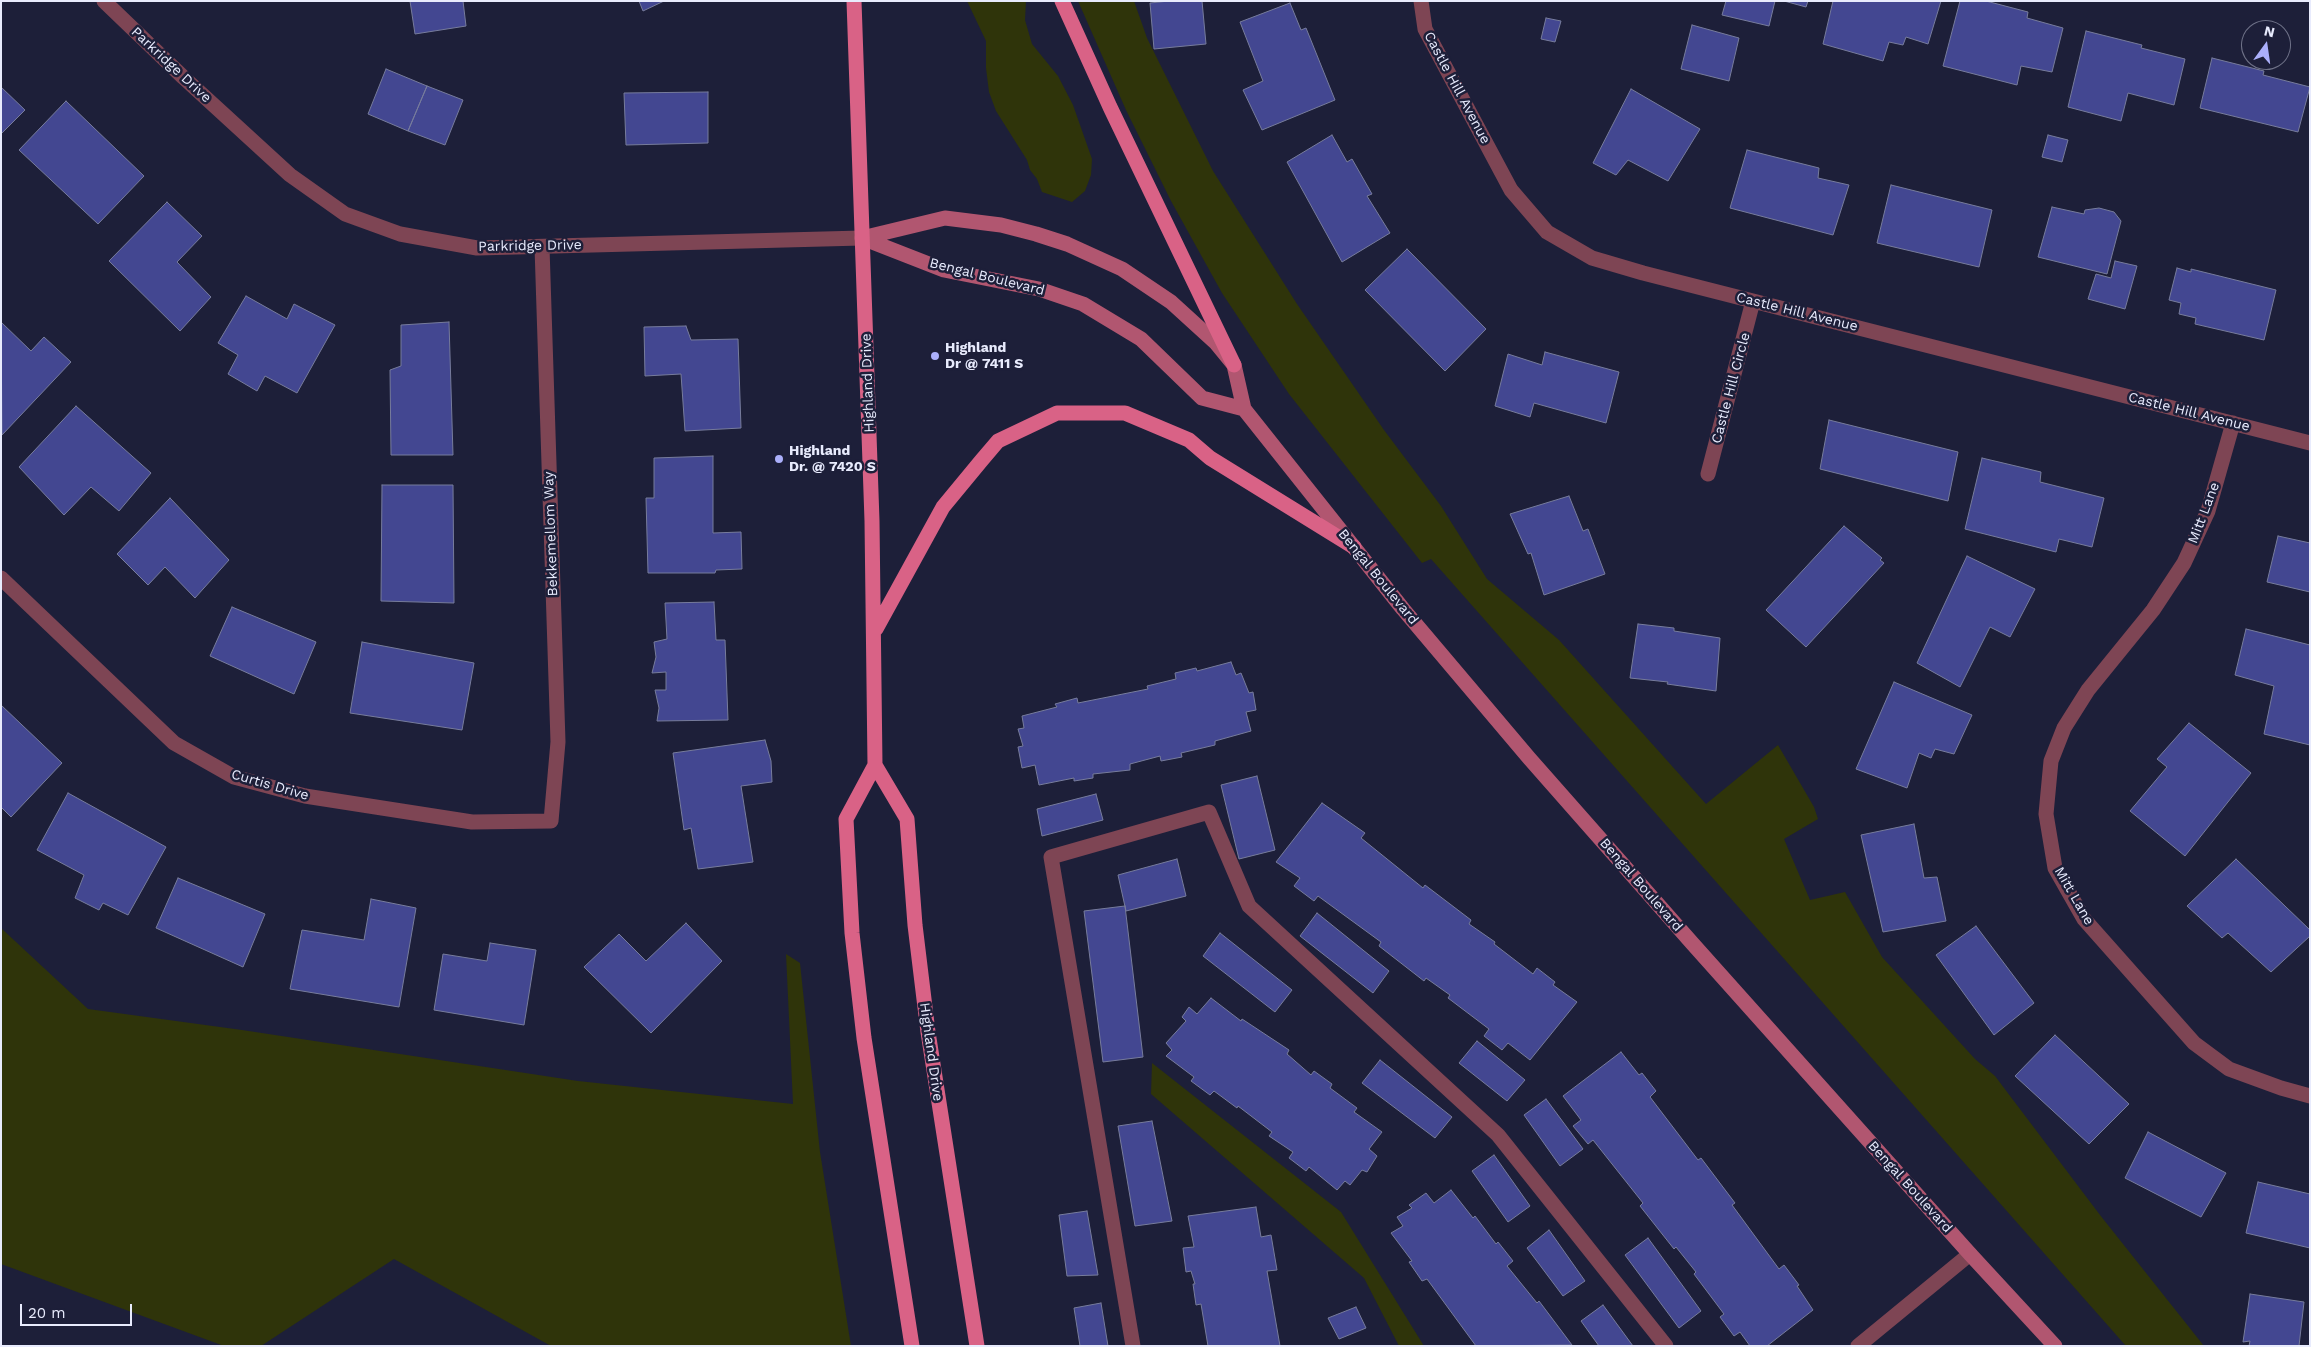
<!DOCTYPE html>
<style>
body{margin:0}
#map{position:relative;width:2311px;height:1347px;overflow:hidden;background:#1d1f39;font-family:"Work Sans",sans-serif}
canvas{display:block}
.frame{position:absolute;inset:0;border:2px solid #e8ebfd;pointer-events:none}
.north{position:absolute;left:2241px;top:20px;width:50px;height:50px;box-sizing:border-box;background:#1d1f39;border:1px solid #6e7187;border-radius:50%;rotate:14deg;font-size:14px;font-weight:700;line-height:20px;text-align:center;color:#e8ebfd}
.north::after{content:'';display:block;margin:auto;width:18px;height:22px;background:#abaffb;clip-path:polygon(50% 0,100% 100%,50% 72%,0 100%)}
.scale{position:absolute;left:20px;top:1304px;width:112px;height:22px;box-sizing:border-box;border:2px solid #e8ebfd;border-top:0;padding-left:6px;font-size:15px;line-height:18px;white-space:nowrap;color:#e8ebfd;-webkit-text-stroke:4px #1d1f39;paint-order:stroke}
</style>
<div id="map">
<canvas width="2311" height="1347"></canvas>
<div class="frame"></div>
<div class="north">N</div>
<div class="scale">20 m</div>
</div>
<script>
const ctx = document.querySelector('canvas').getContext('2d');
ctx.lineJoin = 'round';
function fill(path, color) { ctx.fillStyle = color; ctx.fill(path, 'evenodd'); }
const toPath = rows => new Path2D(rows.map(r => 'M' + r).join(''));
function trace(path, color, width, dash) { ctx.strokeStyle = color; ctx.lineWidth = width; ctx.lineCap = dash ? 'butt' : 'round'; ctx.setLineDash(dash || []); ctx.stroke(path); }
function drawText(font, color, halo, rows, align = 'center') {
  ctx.font = font + ' "Work Sans",sans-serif'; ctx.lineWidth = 5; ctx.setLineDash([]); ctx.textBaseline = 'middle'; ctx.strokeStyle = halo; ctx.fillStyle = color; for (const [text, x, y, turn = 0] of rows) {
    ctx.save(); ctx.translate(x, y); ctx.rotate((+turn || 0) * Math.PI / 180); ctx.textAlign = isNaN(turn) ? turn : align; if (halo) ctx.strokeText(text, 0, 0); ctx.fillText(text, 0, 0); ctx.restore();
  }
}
fill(toPath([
 [967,1,1026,1,1025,20,1032,44,1058,76,1073,105,1092,159,1091,175,1085,191,1072,202,1042,192,1037,179,1030,170,1027,160,996,111,989,92,986,68,986,41],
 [1078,1,1134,1,1147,38,1213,171,1297,304,1384,430,1441,506,1487,579,1559,640,1706,804,1778,745,1814,807,1818,819,1784,839,1810,900,1845,892,1882,957,1975,1059,1995,1076,2100,1215,2204,1346,2126,1346,1431,559,1422,563,1289,394,1222,293,1171,201,1126,110],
 [1,928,88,1009,242,1030,578,1081,793,1104,786,954,800,963,820,1152,851,1346,551,1346,394,1259,261,1346,224,1346,1,1264],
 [1152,1063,1341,1212,1424,1346,1399,1346,1364,1278,1151,1094]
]), '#2f340a');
const building = toPath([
 [410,1,463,1,466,26,415,34,410,1],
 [639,1,664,1,643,11,639,1],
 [1169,1,1202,1,1206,44,1154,49,1150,3,1169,1],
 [1726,1,1775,1,1769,26,1722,15,1726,1],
 [1784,1,1808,1,1806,7,1784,1],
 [1833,1,1941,1,1928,44,1906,37,1903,45,1889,42,1883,61,1823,44,1833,1],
 [1960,1,1986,1,2028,12,2027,18,2063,28,2052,72,2021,66,2017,85,1943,66,1960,1],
 [1290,3,1301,30,1306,28,1335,100,1262,130,1243,90,1263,81,1240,22,1290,3],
 [1546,18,1561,21,1555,42,1541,39,1546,18],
 [1692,25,1739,38,1729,81,1681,69,1692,25],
 [2086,31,2142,45,2141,48,2185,59,2174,105,2128,93,2121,121,2068,107,2086,31],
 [2212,58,2264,71,2263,75,2310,87,2298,132,2200,108,2212,58],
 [386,69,427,86,408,131,368,114,386,69],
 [427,86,463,100,445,145,408,131,427,86],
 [1,87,25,110,1,134,1,87],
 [1631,89,1700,129,1668,181,1628,160,1616,175,1593,163,1631,89],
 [708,92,708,143,626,145,624,93,708,92],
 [66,101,144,176,98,224,19,150,66,101],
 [1332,135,1347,162,1352,159,1372,194,1367,196,1390,233,1342,262,1287,162,1332,135],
 [2048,135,2068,140,2062,162,2042,157,2048,135],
 [1747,150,1819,168,1818,178,1849,185,1833,235,1730,208,1747,150],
 [1891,185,1992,210,1979,267,1877,243,1891,185],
 [167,202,202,236,177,262,211,297,180,331,109,261,167,202],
 [2052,207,2084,214,2085,210,2099,208,2114,212,2121,221,2107,274,2038,257,2052,207],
 [1407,249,1486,329,1445,371,1365,290,1407,249],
 [2115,261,2137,266,2125,309,2088,299,2096,274,2111,278,2115,261],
 [2177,268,2191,272,2191,269,2276,290,2264,340,2195,324,2196,318,2179,314,2181,303,2169,300,2177,268],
 [246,296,287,319,294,304,335,325,297,393,265,376,257,391,228,374,238,355,218,343,246,296],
 [1,322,31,351,44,337,71,362,2,435,1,322],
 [449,322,453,455,391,455,390,370,401,366,401,325,449,322],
 [686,326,691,340,738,339,741,428,685,431,681,374,645,376,644,327,686,326],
 [1545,352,1619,372,1606,423,1534,403,1530,417,1495,406,1508,354,1542,365,1545,352],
 [76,406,151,473,119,511,91,487,64,515,19,467,76,406],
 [1829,420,1958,452,1948,501,1820,469,1829,420],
 [713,456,713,533,741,532,742,569,716,570,715,573,648,573,646,498,654,498,654,458,713,456],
 [1982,458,2041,472,2040,482,2104,498,2092,547,2059,539,2056,552,1965,529,1982,458],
 [382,485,453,485,454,603,381,601,382,485],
 [1569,496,1583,531,1588,529,1605,574,1544,595,1531,553,1528,554,1510,514,1569,496],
 [170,498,229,560,195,598,165,567,148,585,117,554,170,498],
 [1844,526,1882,558,1880,560,1884,563,1806,647,1766,610,1844,526],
 [2278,536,2310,543,2310,592,2267,582,2278,536],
 [1967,556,2035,589,2010,637,1990,627,1960,687,1917,663,1967,556],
 [714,602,716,640,725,640,728,720,657,721,659,708,655,690,666,690,666,672,652,673,656,657,654,642,667,639,665,603,714,602],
 [232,607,316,642,294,694,210,656,232,607],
 [1638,624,1674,628,1674,631,1720,638,1716,691,1667,684,1668,682,1630,678,1638,624],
 [2246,629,2310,645,2310,745,2264,734,2274,686,2235,675,2246,629],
 [362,642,474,663,462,730,350,713,362,642],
 [1231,662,1236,675,1241,673,1249,693,1253,692,1256,710,1246,712,1251,731,1215,741,1215,745,1181,753,1182,757,1161,761,1160,756,1130,764,1130,770,1093,774,1093,778,1074,781,1074,778,1039,785,1035,765,1022,768,1018,747,1023,746,1018,729,1024,728,1022,716,1057,707,1055,704,1077,698,1078,703,1148,689,1147,686,1176,679,1175,673,1196,668,1197,671,1231,662],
 [1894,682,1972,715,1954,754,1935,749,1931,758,1919,753,1907,788,1856,769,1894,682],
 [1,705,62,763,11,817,1,807,1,705],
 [2189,723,2251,773,2185,856,2130,811,2167,767,2157,759,2189,723],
 [765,740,771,761,772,782,741,786,753,862,698,869,691,828,684,830,673,753,765,740],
 [1257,776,1275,850,1239,859,1221,785,1257,776],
 [68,793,166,847,128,915,103,903,99,910,75,898,84,875,37,850,68,793],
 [1096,794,1103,820,1042,836,1037,809,1096,794],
 [1322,803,1365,833,1361,838,1423,888,1425,885,1471,920,1469,924,1495,942,1494,944,1533,974,1537,968,1555,982,1553,985,1577,1002,1530,1060,1508,1043,1502,1050,1484,1036,1489,1029,1448,998,1450,995,1426,978,1424,981,1379,946,1381,942,1318,896,1314,901,1294,886,1300,878,1276,862,1322,803],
 [1914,824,1924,878,1937,877,1946,921,1883,932,1861,835,1914,824],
 [1177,859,1186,896,1126,911,1118,875,1177,859],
 [2236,859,2310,930,2310,936,2271,972,2228,933,2222,938,2187,906,2236,859],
 [178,878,265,914,243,967,156,928,178,878],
 [371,899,416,908,399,1007,290,989,302,930,364,940,371,899],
 [1125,906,1143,1057,1103,1062,1084,911,1125,906],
 [1317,913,1389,971,1373,993,1300,936,1317,913],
 [686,923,722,961,651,1033,584,967,619,934,646,961,686,923],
 [1976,926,2034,1003,1994,1035,1936,955,1976,926],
 [1220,933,1292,990,1275,1012,1203,956,1220,933],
 [490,943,536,950,524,1025,434,1010,443,954,487,961,490,943],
 [1211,998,1241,1021,1242,1019,1289,1050,1287,1054,1311,1075,1314,1071,1332,1084,1330,1088,1357,1108,1354,1112,1382,1132,1369,1149,1377,1156,1367,1172,1362,1170,1350,1185,1345,1181,1337,1190,1309,1167,1306,1171,1289,1158,1293,1152,1269,1136,1272,1132,1238,1106,1237,1108,1214,1091,1210,1095,1191,1081,1194,1077,1166,1056,1172,1050,1166,1043,1186,1021,1182,1017,1189,1007,1197,1014,1211,998],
 [2055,1035,2129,1104,2089,1144,2015,1076,2055,1035],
 [1477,1041,1525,1080,1507,1101,1459,1063,1477,1041],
 [1621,1052,1639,1075,1642,1073,1656,1091,1650,1097,1698,1160,1701,1158,1735,1203,1732,1205,1779,1269,1784,1265,1799,1285,1797,1286,1813,1310,1767,1346,1750,1346,1740,1332,1734,1336,1720,1317,1724,1314,1694,1274,1696,1272,1676,1247,1674,1249,1640,1206,1643,1203,1593,1140,1588,1144,1573,1126,1581,1120,1563,1096,1621,1052],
 [1380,1060,1452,1117,1435,1138,1362,1083,1380,1060],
 [1546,1099,1583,1149,1560,1166,1524,1115,1546,1099],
 [1152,1121,1172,1221,1135,1226,1118,1126,1152,1121],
 [2148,1132,2226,1173,2201,1217,2125,1178,2148,1132],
 [1494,1155,1530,1206,1508,1222,1472,1171,1494,1155],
 [2258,1182,2310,1194,2310,1248,2246,1233,2258,1182],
 [1451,1190,1473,1218,1475,1216,1496,1244,1498,1242,1513,1261,1507,1266,1537,1303,1539,1301,1572,1345,1476,1346,1427,1279,1422,1281,1409,1262,1412,1261,1391,1233,1403,1226,1397,1217,1412,1208,1409,1205,1426,1193,1434,1203,1451,1190],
 [1256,1207,1261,1237,1271,1235,1277,1270,1267,1271,1280,1346,1208,1346,1201,1304,1196,1305,1193,1284,1195,1284,1191,1271,1186,1272,1183,1248,1194,1247,1188,1216,1256,1207],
 [1087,1211,1098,1275,1067,1276,1059,1215,1087,1211],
 [1549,1230,1585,1281,1563,1296,1527,1248,1549,1230],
 [1648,1238,1701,1311,1679,1328,1625,1255,1648,1238],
 [2250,1294,2304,1302,2299,1346,2249,1346,2250,1341,2243,1342,2250,1294],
 [1101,1303,1108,1346,1080,1346,1074,1308,1101,1303],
 [1603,1305,1633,1346,1599,1346,1581,1321,1603,1305],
 [1356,1307,1366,1328,1339,1339,1328,1318,1356,1307]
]);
fill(building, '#434791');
trace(building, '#777c9c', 1);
trace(toPath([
 [1133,1346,1051,857,1209,812,1249,906,1498,1135,1666,1346],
 [1858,1346,1970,1254]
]), '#7e4554', 15);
trace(toPath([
 [104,1,183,77,290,175,345,214,400,234,477,248,862,238],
 [1421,1,1425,29,1511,190,1547,232,1592,258,1643,273,2310,443],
 [2233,423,2208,511,2184,563,2153,610,2088,690,2064,728,2051,761,2046,814,2055,868,2084,919,2194,1043,2229,1069,2281,1088,2310,1096],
 [1708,474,1753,301],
 [1,578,174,743,234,777,305,796,472,822,551,821,558,742,542,247]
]), '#7e4554', 15);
trace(toPath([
 [862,238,945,218,1001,225,1036,234,1067,244,1122,269,1171,302,1216,343,1234,365,1244,409,1403,609,1529,758,1692,943,1970,1254,2055,1346],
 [862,238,944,270,1039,289,1083,304,1141,339,1202,398,1244,409]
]), '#b15670', 15);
trace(toPath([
 [854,1,872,521,875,765,846,819,852,933,864,1038,912,1346],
 [1062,1,1110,107,1234,365],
 [876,629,943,507,981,461,998,441,1057,413,1125,413,1189,440,1210,458,1354,547],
 [875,765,907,819,915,925,928,1032,977,1346]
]), '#d96286', 15);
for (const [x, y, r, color] of [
 [935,356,5,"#abaffb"],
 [779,459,5,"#abaffb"]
]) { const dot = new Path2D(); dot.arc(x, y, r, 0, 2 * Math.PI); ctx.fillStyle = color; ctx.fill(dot); trace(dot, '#1d1f39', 2); }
drawText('14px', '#e8ebfd', '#1d1f39', [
 ["Parkridge Drive",171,65,43],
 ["Castle Hill Avenue",1457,88,62],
 ["Parkridge Drive",530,246,-1],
 ["Bengal Boulevard",987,277,14],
 ["Castle Hill Avenue",1797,312,14],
 ["Highland Drive",868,383,-92],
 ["Castle Hill Circle",1731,388,-75],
 ["Castle Hill Avenue",2189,412,14],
 ["Mitt Lane",2204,513,-69],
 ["Bekkemellom Way",551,534,-92],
 ["Bengal Boulevard",1378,577,51],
 ["Curtis Drive",270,785,16],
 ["Bengal Boulevard",1641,885,49],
 ["Mitt Lane",2074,896,60],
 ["Highland Drive",931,1052,82],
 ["Bengal Boulevard",1910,1187,48]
]);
drawText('bold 14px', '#e8ebfd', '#1d1f39', [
 ["Highland",945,348],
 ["Dr @ 7411 S",945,364],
 ["Highland",789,451],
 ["Dr. @ 7420 S",789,467]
], 'left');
</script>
